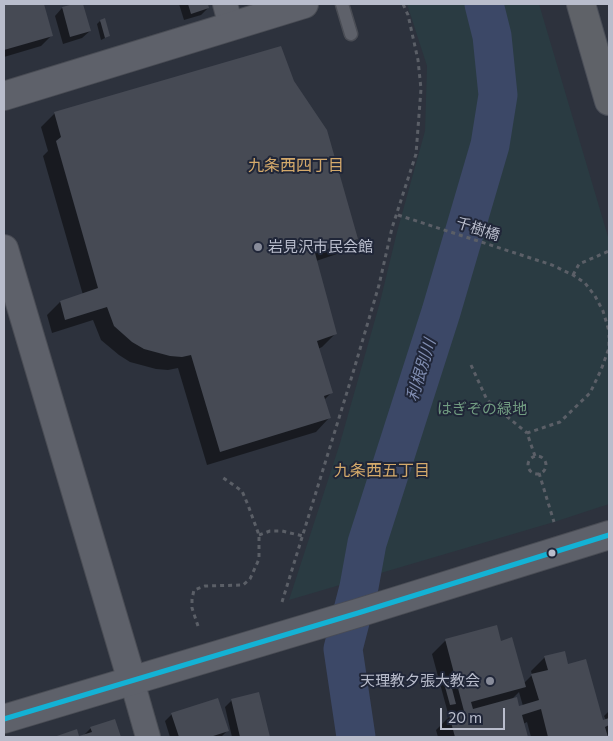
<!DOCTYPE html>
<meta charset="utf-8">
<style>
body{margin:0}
#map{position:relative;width:613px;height:741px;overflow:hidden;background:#2d323d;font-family:Commissioner,sans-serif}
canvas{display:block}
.frame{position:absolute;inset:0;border:5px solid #b9bdcc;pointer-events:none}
.scale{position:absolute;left:440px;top:708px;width:65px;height:22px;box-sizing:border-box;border:2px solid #b9bdcc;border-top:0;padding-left:6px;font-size:15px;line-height:18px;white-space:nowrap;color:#b9bdcc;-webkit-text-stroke:4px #202638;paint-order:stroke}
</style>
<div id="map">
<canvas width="613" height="741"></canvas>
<div class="frame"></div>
<div class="scale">20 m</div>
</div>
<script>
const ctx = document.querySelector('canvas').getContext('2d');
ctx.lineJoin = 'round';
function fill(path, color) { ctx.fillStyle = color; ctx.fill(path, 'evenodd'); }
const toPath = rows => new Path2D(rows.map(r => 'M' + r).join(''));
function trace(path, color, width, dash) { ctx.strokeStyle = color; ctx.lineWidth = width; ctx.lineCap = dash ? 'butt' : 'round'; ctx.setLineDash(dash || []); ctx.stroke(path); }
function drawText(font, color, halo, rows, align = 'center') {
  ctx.font = font + ' Commissioner,"Noto Sans JP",sans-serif'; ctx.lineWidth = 4; ctx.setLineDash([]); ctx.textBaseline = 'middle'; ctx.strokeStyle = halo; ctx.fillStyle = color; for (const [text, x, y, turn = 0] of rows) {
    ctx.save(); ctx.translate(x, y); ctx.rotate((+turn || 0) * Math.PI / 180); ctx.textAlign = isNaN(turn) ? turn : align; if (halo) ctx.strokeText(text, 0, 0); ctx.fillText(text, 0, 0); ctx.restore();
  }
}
fill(toPath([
 [407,4,539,4,609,240,609,504,554,522,289,600,340,443,380,302,397,232,425,131,427,66]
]), '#2a3b42');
fill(toPath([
 [4,4,43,4,52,35,41,46,4,57],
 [79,4,82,4,90,31,82,38,63,44,55,16,62,8],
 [179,4,207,4,208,8,201,15,184,20],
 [100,21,109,36,101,40,97,24],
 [55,113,357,239,343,252,316,261,336,333,322,347,318,349,331,393,324,400,329,418,316,432,207,465,178,368,168,370,156,369,130,362,119,355,101,340,93,320,52,333,47,315,60,302,83,295,43,156,48,151,41,127],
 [445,641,500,642,523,684,532,675,531,671,545,657,567,665,602,721,606,720,604,716,609,711,609,735,606,736,606,737,531,737,527,722,523,724,526,737,438,737,436,730,449,717,432,654],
 [519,692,523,706,518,707,512,699],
 [258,693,269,737,232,737,225,707,232,700],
 [172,714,227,731,221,737,170,737,165,721],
 [114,721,119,737,79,737,83,736,91,728]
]), '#0007');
trace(toPath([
 [356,737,343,649,359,587,367,543,441,312,490,145,498,95,492,36,484,4]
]), '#3c4867', 39);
fill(toPath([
 [4,4,44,4,53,36,4,50],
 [74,4,83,4,91,31,70,37,62,7],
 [188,4,208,4,209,8,191,14],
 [105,18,110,36,105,38,100,20],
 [281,46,294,81,327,130,358,239,315,253,337,334,317,341,333,393,324,396,331,418,220,452,191,355,182,357,170,356,144,349,132,342,114,326,107,307,65,320,60,301,98,288,56,141,61,137,54,112],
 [497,625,501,641,512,637,526,687,471,702,473,709,517,697,519,706,539,700,531,674,548,670,544,656,565,651,568,664,586,659,603,720,609,718,609,725,605,727,608,737,548,737,541,709,522,715,528,737,455,737,449,715,464,711,445,639],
 [450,681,456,704,450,705,444,683],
 [259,692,270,737,240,737,231,699],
 [218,698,229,731,210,737,179,737,171,713],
 [115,719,121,737,54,737,77,729,79,736,92,732,90,727]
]), '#464a54');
const service = toPath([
 [342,4,351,34]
]);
const minor = toPath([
 [225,4,231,26],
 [132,681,148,737]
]);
const tertiary = toPath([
 [4,96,304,4],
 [4,249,132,681],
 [4,719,358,613,609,535]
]);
const trunk = toPath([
 [581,4,609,101]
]);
trace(service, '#4a4d55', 15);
trace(minor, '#4a4d55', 26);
trace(tertiary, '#4a4d55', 30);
trace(trunk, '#4a4e58', 30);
trace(toPath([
 [398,215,552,265,573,275,585,283,595,296,603,311,609,331],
 [573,275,579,264,609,251],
 [471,365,487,400,527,433],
 [535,456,527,433,560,422,590,393,601,370,609,348,609,335],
 '528 465a9 9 0 1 1 18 0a9 9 0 1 1-18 0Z',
 [539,473,554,522],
 [259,535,270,531,282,531,303,536],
 [282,602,352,376,379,285,392,228,416,154,421,89,418,60,408,15,403,4],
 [198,626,192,608,192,599,194,590,205,586,243,585,250,579,259,559,259,535,248,505,242,491,222,477]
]), '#5b5f67', 3, [4, 4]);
trace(service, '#5e616a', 12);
trace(minor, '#5e616a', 24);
trace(tertiary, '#5e616a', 28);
trace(trunk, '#5f6268', 28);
trace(toPath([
 [4,719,358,613,609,535]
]), '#13b2d5', 5);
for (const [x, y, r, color] of [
 [258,247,5,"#888c9a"],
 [552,553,4.5,"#b9bdcc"],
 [490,681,5,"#888c9a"]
]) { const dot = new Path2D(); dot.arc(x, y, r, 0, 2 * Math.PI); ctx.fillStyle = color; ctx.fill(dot); trace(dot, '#202638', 2); }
drawText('15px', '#b9bdcc', '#202638', [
 ["千樹橋",478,229,18]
]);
drawText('15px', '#b9bdcc', '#202638', [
 ["岩見沢市民会館",268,247],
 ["天理教夕張大教会",480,681,"right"]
], 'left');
drawText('15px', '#719c81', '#202638', [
 ["はぎぞの緑地",482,409]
]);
drawText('16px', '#d5aa6b', '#202638', [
 ["九条西四丁目",296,166],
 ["九条西五丁目",382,471]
]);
drawText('italic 16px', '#818eb2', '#202638', [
 ["利根別川",421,370,-73]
]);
</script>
